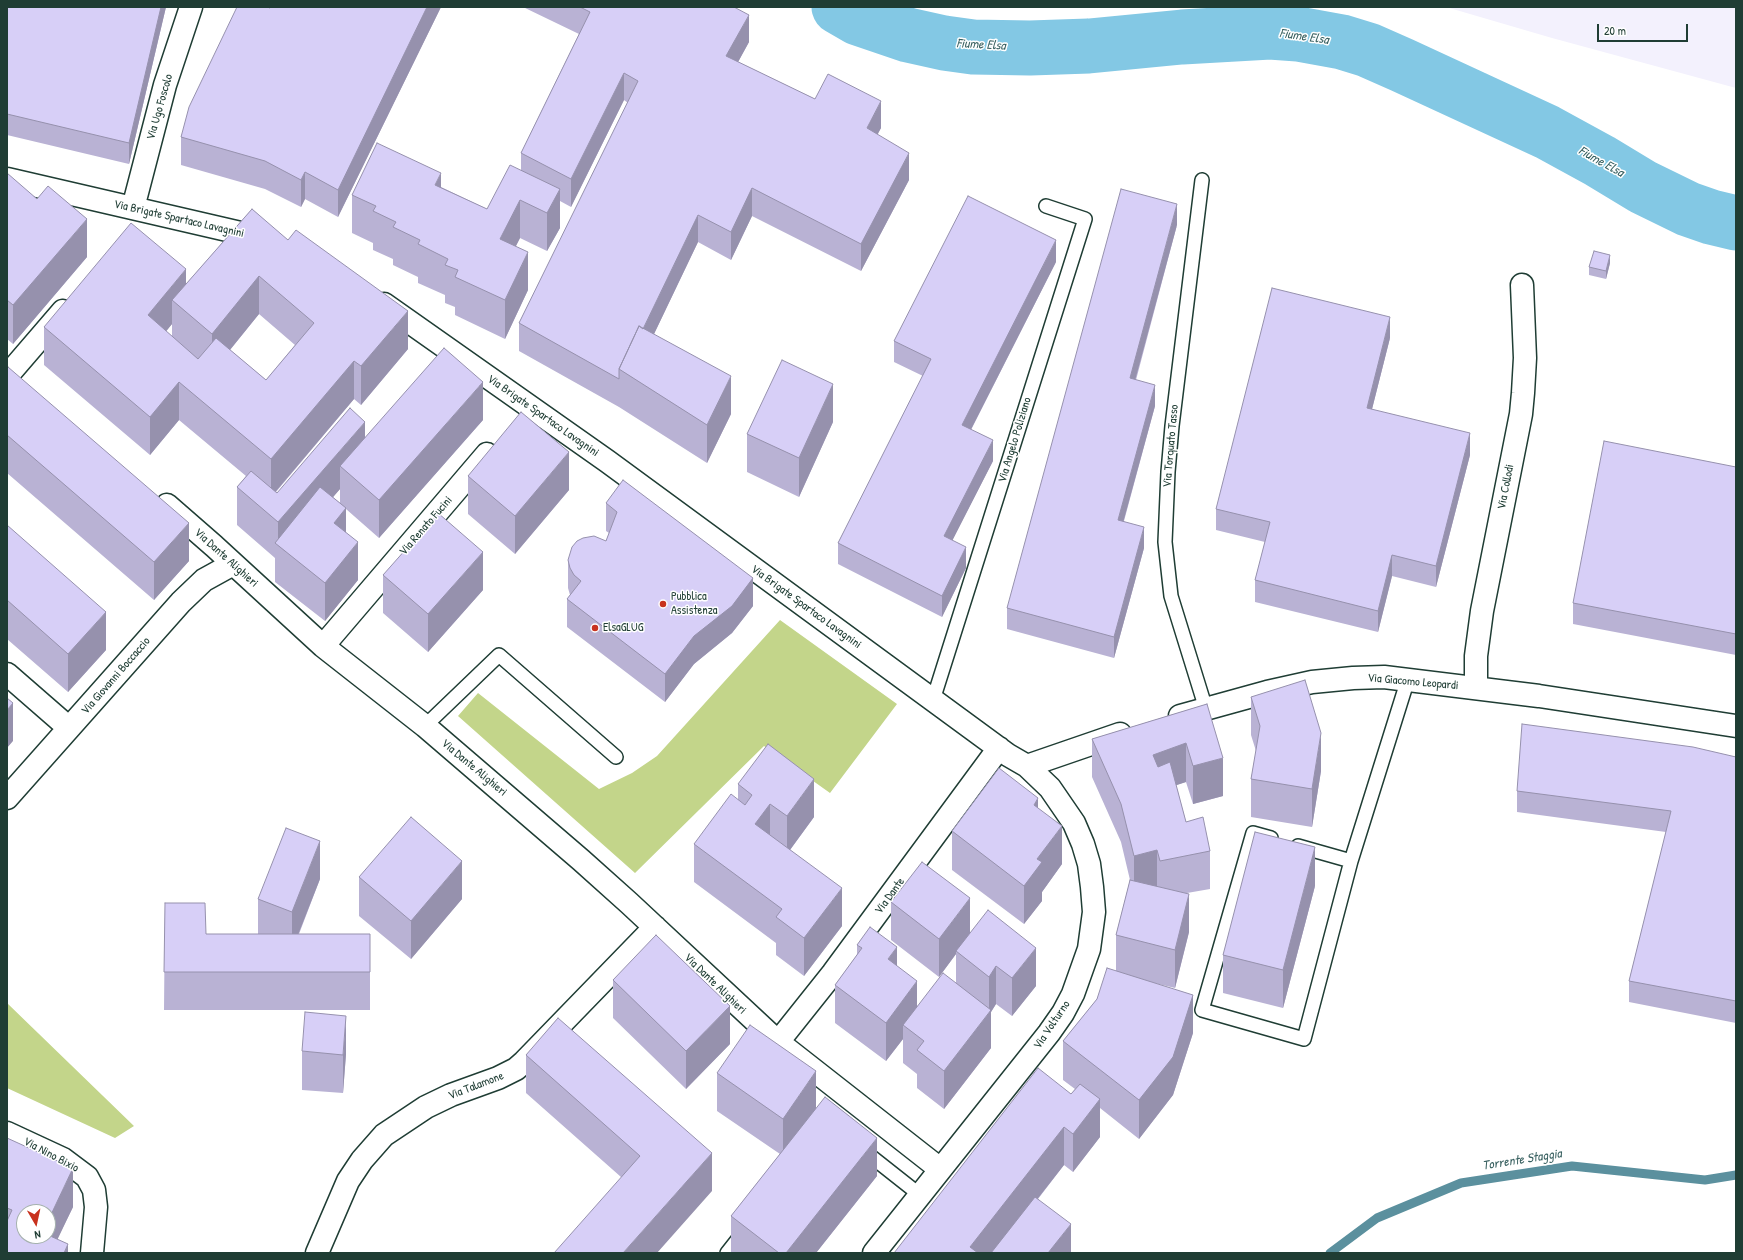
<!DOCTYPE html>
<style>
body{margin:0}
#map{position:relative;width:1743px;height:1260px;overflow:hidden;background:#fff;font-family:"Patrick Hand",sans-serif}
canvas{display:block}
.frame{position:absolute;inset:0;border:8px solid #1f3d34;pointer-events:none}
.north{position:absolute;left:16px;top:1204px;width:40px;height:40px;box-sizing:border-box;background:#fff;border:1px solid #a5b1ae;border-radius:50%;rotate:171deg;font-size:11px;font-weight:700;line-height:16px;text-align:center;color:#1f3d34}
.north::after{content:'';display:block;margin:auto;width:14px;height:18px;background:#c8321e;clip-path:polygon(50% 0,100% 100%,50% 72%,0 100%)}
.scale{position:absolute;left:1597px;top:24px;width:91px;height:18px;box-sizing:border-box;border:2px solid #1f3d34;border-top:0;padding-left:5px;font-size:12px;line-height:14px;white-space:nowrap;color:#1f3d34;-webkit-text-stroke:3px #fff;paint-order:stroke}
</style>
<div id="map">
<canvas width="1743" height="1260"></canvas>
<div class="frame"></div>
<div class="north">N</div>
<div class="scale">20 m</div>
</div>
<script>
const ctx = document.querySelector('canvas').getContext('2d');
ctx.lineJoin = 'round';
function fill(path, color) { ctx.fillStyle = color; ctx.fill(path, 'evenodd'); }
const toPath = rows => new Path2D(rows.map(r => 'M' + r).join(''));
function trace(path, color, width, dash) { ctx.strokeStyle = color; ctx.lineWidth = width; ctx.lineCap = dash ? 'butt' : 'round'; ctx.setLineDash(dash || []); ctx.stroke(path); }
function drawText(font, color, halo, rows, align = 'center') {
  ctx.font = font + ' "Patrick Hand",sans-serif'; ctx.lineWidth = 3; ctx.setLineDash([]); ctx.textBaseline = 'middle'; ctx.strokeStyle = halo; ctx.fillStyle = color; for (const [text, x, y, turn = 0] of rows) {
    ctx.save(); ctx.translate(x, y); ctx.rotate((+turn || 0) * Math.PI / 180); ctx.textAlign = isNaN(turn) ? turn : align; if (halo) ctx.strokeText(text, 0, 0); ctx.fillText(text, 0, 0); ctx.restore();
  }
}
fill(toPath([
 [1446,7,1736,7,1736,88,1552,38]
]), '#f3f1fd');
fill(toPath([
 [780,620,897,704,830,793,764,746,635,873,458,716,478,693,599,789,632,773,657,756],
 [7,1003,134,1126,115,1138,7,1088]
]), '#c3d58a');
trace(toPath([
 [1330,1253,1377,1218,1461,1183,1572,1166,1705,1180,1736,1175]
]), '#5b909e', 9);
trace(toPath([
 [839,7,858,18,908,35,944,43,973,47,1030,48,1089,46,1182,37,1270,32,1298,34,1342,42,1368,50,1402,65,1547,132,1600,161,1643,187,1688,209,1711,217,1736,223]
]), '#83c8e4', 55);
const lane = toPath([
 [1202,180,1172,426,1168,472,1165,542,1171,596,1206,709],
 [933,700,1085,219,1046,206],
 [425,726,499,655,616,757],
 [1271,838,1253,833,1202,1010,1304,1039,1351,861,1408,679],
 [1298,846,1351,861],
 [863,1150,920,1195],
 [727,1253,742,1234]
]);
const street = toPath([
 [7,179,262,238],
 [133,208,165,85,191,7],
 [384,304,607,461,1008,755,1027,766,1050,788,1074,823,1083,844,1089,864,1092,887,1094,912,1089,949,1073,994,1063,1013,1049,1033,874,1253],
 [7,376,63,311],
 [167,505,214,546,323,646,425,726,581,860,629,903,778,1042,940,1169],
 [323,646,487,454],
 [7,674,69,728],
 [1476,687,1476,656,1482,611,1521,414,1523,393,1525,358,1522,285],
 [1180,716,1267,692,1312,682,1353,678,1384,677,1539,696,1736,726],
 [1027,766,1120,734],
 [7,798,181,602,204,580,233,564],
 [778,1042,833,973,999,748],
 [7,1133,63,1159,87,1177,94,1190,96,1207,92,1253],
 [317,1253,348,1181,362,1160,384,1135,426,1107,451,1095,498,1078,516,1069,524,1062,655,927]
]);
trace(lane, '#1f3d34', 16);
trace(street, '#1f3d34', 25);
trace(lane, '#fff', 13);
trace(street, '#fff', 22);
fill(toPath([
 [7,7,166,7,129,164,7,135],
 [441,7,338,217,305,199,301,207,265,189,181,165,181,137,270,8],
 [523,7,734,7,749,42,738,62,815,99,881,128,877,134,909,180,861,271,752,216,731,260,698,242,654,334,731,414,707,463,619,407,519,351,519,323,628,103,624,100,571,207,560,201,560,228,547,251,520,238,516,246,528,290,505,339,455,315,455,307,445,303,445,295,418,283,418,277,393,265,393,259,373,250,373,243,352,233,352,195,441,187,487,209,521,171,521,153,579,34],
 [7,173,87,257,13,344,7,339],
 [252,209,408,349,361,405,354,399,276,492,277,493,365,437,483,420,379,538,346,509,346,532,358,580,325,621,275,582,275,558,237,525,237,487,246,476,179,420,150,455,44,365,44,327,186,284],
 [259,314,295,345,266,380,230,350],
 [172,324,172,337,166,331],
 [340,489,340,503,333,497],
 [1177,225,1136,380,1155,406,1124,521,1144,548,1114,658,1007,629,1007,608],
 [1056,262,971,430,993,461,952,540,966,568,942,617,838,564,838,543,923,376,894,362,894,341],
 [1610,263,1606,279,1589,275,1589,267],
 [1390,338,1372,409,1470,455,1436,587,1392,576,1378,632,1255,602,1255,580,1265,542,1216,530,1216,509],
 [7,368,189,561,154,600,7,473],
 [833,422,799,497,747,472,747,434],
 [1736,467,1736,655,1573,624,1573,603],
 [468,476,569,490,515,554,468,514],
 [606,503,753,606,732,633,694,664,665,702,567,627,567,599,570,595,568,588,568,560,606,541,609,533,606,531],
 [7,525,106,650,68,692,7,639],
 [383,575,483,590,428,652,383,613],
 [1251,697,1321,771,1312,827,1251,817,1251,779,1256,751,1251,735],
 [1207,704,1223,796,1193,804,1186,782,1176,785,1186,822,1210,851,1210,889,1187,893,1189,932,1175,988,1150,982,1193,1033,1173,1095,1139,1139,1100,1108,1100,1137,1073,1172,1064,1165,1038,1199,1071,1253,894,1253,1071,1094,1075,1089,1063,1080,1063,1041,1097,999,1116,971,1116,935,1130,880,1121,842,1092,777,1092,739],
 [1736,757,1736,1023,1629,1002,1629,981,1666,832,1517,812,1517,791],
 [738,784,814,817,790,850,842,926,804,976,776,955,776,943,694,882,694,844,738,799],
 [1038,808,1062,864,1042,892,1042,901,1024,924,952,870,952,831],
 [359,877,462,899,411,959,359,916],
 [320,879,299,934,370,934,370,1010,164,1010,165,903,206,934,258,934,258,899],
 [1315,886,1283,1008,1223,993,1223,955],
 [891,902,970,934,1036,986,1012,1016,996,1004,991,1012,991,1048,944,1109,917,1088,917,1074,903,1063,903,1039,886,1061,835,1023,835,985,857,955,857,945,897,966,917,1006,956,983,956,954,939,977,891,940],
 [613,980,730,1044,686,1089,613,1018],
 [302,1051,346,1054,343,1093,302,1090],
 [526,1055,712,1191,621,1177,526,1093],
 [717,1073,816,1108,877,1176,816,1253,731,1253,731,1216,780,1154,717,1111],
 [7,1138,73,1207,57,1239,68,1253,7,1253]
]), '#b9b2d4');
fill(toPath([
 [161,7,166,7,129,164,129,143],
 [427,7,441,7,338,217,338,190],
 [749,15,749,42,726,84,726,56],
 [624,73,624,100,571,207,571,179],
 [881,101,881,128,867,155,867,128],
 [909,153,909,180,861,271,861,244],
 [305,172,305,199,301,207,301,180],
 [441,173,441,211,435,185],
 [752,188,752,216,731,260,731,232],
 [560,189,560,228,547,251,547,213],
 [520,200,520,238,500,277,500,239],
 [1177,204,1177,225,1130,399,1130,378],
 [698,215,698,242,633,378,623,371],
 [87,219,87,257,13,344,13,305],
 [1056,240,1056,262,962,447,962,425],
 [528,252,528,290,505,339,505,300],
 [1610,255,1610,263,1606,279,1606,271],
 [186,269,186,307,172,300,172,324,148,354,148,315],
 [259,276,259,314,212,372,212,334],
 [408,311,408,349,361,405,361,366],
 [1390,317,1390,338,1367,429,1367,408],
 [354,361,354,399,271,497,271,459],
 [731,376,731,414,707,463,707,425],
 [179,382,179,420,150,455,150,417],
 [483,382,483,420,379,538,379,500],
 [833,384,833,422,799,497,799,458],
 [1155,385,1155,406,1118,541,1118,520],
 [365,422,365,460,340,466,340,489,286,552,278,545,278,522],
 [1470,433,1470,455,1436,587,1436,566],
 [993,440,993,461,944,557,944,536],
 [569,452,569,490,515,554,515,516],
 [346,508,346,546,334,523],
 [189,523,189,561,154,600,154,562],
 [1144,527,1144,548,1114,658,1114,637],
 [358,542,358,580,325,621,325,583],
 [966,547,966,568,942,617,942,596],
 [483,552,483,590,428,652,428,614],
 [1392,555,1392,576,1378,632,1378,611],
 [753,578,753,606,732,633,694,664,665,702,665,674,694,636],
 [106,612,106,650,68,692,68,654],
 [13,703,13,741,7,748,7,710],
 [1321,733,1321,771,1312,827,1312,789],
 [1186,743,1186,782,1153,793,1153,755],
 [1223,758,1223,796,1193,804,1193,766],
 [814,779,814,817,787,854,787,816],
 [1038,798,1038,836,1034,805],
 [770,804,770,842,755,824],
 [1062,826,1062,864,1042,892,1042,901,1024,924,1024,886,1037,859],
 [320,841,320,879,292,950,292,912],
 [1315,847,1315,886,1283,1008,1283,970],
 [1157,850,1157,888,1134,894,1134,856],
 [462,861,462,899,411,959,411,921],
 [842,888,842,926,804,976,804,938],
 [1189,894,1189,932,1175,988,1175,950],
 [970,898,970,937,956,951,956,954,939,977,939,939],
 [897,947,897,986,888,959],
 [1036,948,1036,986,1012,1016,1012,978],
 [996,966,996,1004,991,1012,991,1048,944,1109,944,1071,989,1013,989,977],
 [917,981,917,1019,903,1025,903,1039,886,1061,886,1023],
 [1193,995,1193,1033,1173,1095,1139,1139,1139,1100],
 [730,1006,730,1044,686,1089,686,1051],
 [346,1016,346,1054,343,1093,343,1055],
 [816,1071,816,1109,783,1157,783,1119],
 [1100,1099,1100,1137,1073,1172,1073,1134],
 [1064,1127,1064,1165,995,1253,970,1253,970,1247],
 [877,1138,877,1176,816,1253,786,1253],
 [712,1153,712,1191,657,1253,623,1253],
 [73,1168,73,1207,51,1253,48,1236,48,1221],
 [1071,1224,1071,1253,1048,1253],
 [68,1244,68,1253,64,1253]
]), '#9691ad');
const building = toPath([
 [7,7,161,7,129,143,7,114,7,7],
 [237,7,267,7,270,8,271,7,427,7,338,190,305,172,301,180,265,161,181,137,189,107,237,7],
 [580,7,734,7,749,15,726,56,815,99,828,74,881,101,867,128,909,153,861,244,752,188,731,232,698,215,643,329,639,326,619,369,619,379,519,323,638,81,624,73,571,179,521,153,590,12,580,7],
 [377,143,441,173,435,185,487,209,510,165,560,189,547,213,520,200,500,239,528,252,505,300,455,277,458,270,445,265,448,259,418,244,420,240,393,227,396,222,373,211,376,206,352,195,377,143],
 [7,173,37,199,48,186,87,219,13,305,7,300,7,173],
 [1121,189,1177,204,1130,378,1155,385,1118,520,1144,527,1114,637,1007,608,1121,189],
 [968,196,1056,240,962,425,993,440,944,536,966,547,942,596,838,543,931,359,894,341,968,196],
 [252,209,288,240,296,230,408,311,361,366,354,361,271,459,179,382,150,417,44,327,131,223,186,269,148,315,198,359,216,338,266,380,314,323,259,276,212,334,172,300,252,209],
 [1594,251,1610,255,1606,271,1589,267,1594,251],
 [1272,288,1390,317,1367,408,1470,433,1436,566,1392,555,1378,611,1255,580,1270,522,1216,509,1272,288],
 [639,326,731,376,707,425,619,369,639,326],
 [444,348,483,382,379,500,340,466,444,348],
 [782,360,833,384,799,458,747,434,782,360],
 [8,367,189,523,154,562,7,435,7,368,8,367],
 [350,408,365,422,278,522,237,487,251,471,277,493,350,408],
 [521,412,569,452,515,516,468,476,521,412],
 [1604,441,1736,467,1736,634,1573,603,1604,441],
 [623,480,753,578,732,606,694,636,665,674,567,599,581,581,574,575,570,568,568,560,572,547,577,541,583,538,594,536,606,541,617,512,606,503,623,480],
 [320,487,346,508,334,523,358,542,325,583,275,543,320,487],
 [438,513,483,552,428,614,383,575,438,513],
 [7,525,106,612,68,654,7,600,7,525],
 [1305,680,1321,733,1312,789,1251,779,1260,726,1251,697,1305,680],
 [7,698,13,703,7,710,7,698],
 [1207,704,1223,758,1193,766,1186,743,1153,755,1158,767,1170,762,1186,822,1203,817,1210,851,1160,861,1157,850,1134,856,1121,804,1092,739,1207,704],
 [1522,724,1693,747,1736,757,1736,1001,1629,981,1671,811,1517,791,1522,724],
 [768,744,814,779,787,816,770,804,755,824,842,888,804,938,776,917,782,909,694,844,731,794,745,805,752,795,738,784,768,744],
 [999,768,1038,798,1034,805,1062,826,1037,859,1042,862,1024,886,952,831,999,768],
 [411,817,462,861,411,921,359,877,411,817],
 [286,828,320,841,292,912,258,899,286,828],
 [1255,832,1315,847,1283,970,1223,955,1255,832],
 [922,862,970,898,939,939,891,902,922,862],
 [1130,880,1189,894,1175,950,1116,935,1130,880],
 [165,903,205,903,206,934,370,934,370,972,164,972,165,903],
 [988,910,1036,948,1012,978,996,966,989,977,956,951,988,910],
 [870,927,897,947,888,959,917,981,886,1023,835,985,862,948,857,945,870,927],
 [656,935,730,1006,686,1051,613,980,656,935],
 [1107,968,1193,995,1173,1057,1139,1100,1063,1041,1097,999,1107,968],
 [943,973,991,1010,944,1071,917,1050,924,1041,903,1025,943,973],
 [305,1012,346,1016,343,1055,302,1051,305,1012],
 [558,1018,712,1153,623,1253,554,1253,640,1156,526,1055,558,1018],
 [750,1025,816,1071,783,1119,717,1073,750,1025],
 [1038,1068,1071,1094,1080,1084,1100,1099,1073,1134,1064,1127,970,1247,978,1253,894,1253,1038,1068],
 [825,1097,877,1138,786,1253,779,1253,731,1216,825,1097],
 [7,1138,73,1168,48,1221,48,1212,24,1212,24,1236,48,1236,48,1235,68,1244,64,1253,7,1253,7,1221,12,1210,7,1208,7,1138],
 [1035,1197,1071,1224,1048,1253,991,1253,1035,1197]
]);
fill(building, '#d7cff7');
trace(building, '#9691ad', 1);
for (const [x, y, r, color] of [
 [663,604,4,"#c8321e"],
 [595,628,4,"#c8321e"]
]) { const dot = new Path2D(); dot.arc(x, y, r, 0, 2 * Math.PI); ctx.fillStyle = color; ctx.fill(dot); trace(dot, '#fff', 1.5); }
drawText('12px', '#1f3d34', '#fff', [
 ["Via Ugo Foscolo",160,107,-74],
 ["Via Brigate Spartaco Lavagnini",179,219,13],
 ["Via Brigate Spartaco Lavagnini",543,416,35],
 ["Via Angelo Poliziano",1015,440,-73],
 ["Via Torquato Tasso",1171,446,-85],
 ["Via Collodi",1506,487,-79],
 ["Via Renato Fucini",426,526,-49],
 ["Via Dante Alighieri",226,558,42],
 ["Via Brigate Spartaco Lavagnini",806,607,36],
 ["Via Giovanni Boccaccio",116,676,-49],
 ["Via Giacomo Leopardi",1413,682,5],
 ["Via Dante Alighieri",474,768,40],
 ["Via Dante",890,896,-54],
 ["Via Dante Alighieri",715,984,44],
 ["Via Volturno",1052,1025,-56],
 ["Via Talamone",476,1086,-21],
 ["Via Nino Bixio",51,1155,28]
]);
drawText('12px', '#1f3d34', '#fff', [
 ["Pubblica",671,597],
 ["Assistenza",671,611],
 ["ElsaGLUG",603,628]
], 'left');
drawText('italic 13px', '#386060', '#fff', [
 ["Fiume Elsa",1304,37,8],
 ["Fiume Elsa",981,45,3],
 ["Fiume Elsa",1601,162,29],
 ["Torrente Staggia",1522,1160,-9]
]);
</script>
